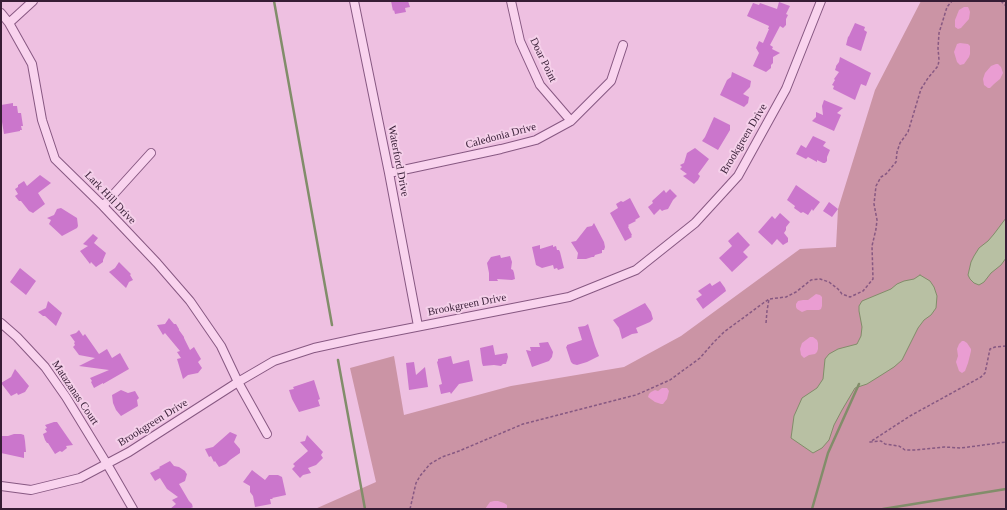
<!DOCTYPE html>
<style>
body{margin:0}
#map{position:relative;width:1007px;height:510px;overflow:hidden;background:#eec0e1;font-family:"Times New Roman",serif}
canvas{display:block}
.frame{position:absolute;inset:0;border:2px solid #361d35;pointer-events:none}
</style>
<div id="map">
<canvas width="1007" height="510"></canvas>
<div class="frame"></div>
</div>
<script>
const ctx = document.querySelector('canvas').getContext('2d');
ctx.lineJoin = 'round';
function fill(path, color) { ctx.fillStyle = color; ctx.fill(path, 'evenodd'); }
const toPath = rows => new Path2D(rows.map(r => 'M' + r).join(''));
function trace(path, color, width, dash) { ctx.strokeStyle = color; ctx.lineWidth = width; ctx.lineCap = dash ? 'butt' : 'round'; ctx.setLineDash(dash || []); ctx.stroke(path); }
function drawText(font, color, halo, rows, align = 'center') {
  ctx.font = font + ' "Times New Roman",serif'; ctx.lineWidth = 4; ctx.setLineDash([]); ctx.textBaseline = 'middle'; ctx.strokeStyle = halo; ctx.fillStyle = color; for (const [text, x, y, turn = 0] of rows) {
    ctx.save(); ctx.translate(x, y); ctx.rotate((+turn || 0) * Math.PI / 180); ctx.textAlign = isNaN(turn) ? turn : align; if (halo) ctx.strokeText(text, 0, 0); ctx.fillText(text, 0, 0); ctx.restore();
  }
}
fill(toPath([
 [921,1,1006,1,1006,509,315,509,376,482,350,368,394,356,404,415,511,386,624,367,681,336,800,249,836,247,838,209,875,90]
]), '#cb94a5');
fill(toPath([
 [964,7,968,7,969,9,970,12,969,19,961,28,958,29,955,27,955,20,959,10],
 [960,43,968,44,970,46,970,54,969,57,964,64,960,65,957,62,954,52,957,44],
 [996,64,998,64,1001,67,1003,73,1000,79,994,84,990,88,988,88,984,85,983,79,985,73,991,66],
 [816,294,820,295,822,297,822,306,821,309,819,310,807,310,802,312,797,309,796,307,796,304,798,301,803,300,808,300],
 [810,337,813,337,817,340,818,343,818,349,817,352,815,354,809,355,804,358,801,355,800,349,802,343],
 [962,341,964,341,967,343,971,349,971,351,968,363,965,371,962,373,959,371,956,362,958,356,957,349,959,344],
 [662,388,667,388,669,391,667,399,663,404,661,404,655,402,648,397,649,394,651,392,655,390,658,391],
 [494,501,498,501,504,503,507,505,507,509,485,509,490,502]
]), '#ea9dd2');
const water = toPath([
 [1006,218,1006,258,1001,265,991,273,984,282,979,285,974,283,970,279,968,275,971,262,974,256,979,248,988,241,994,234,1006,218],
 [920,275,930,281,934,287,937,296,936,308,931,315,924,320,918,328,902,360,894,367,883,374,867,384,855,388,842,410,834,425,829,440,822,448,813,453,791,438,794,416,802,398,817,388,823,379,825,359,829,354,838,349,857,344,861,336,862,327,859,311,859,306,862,301,891,289,897,284,904,281,914,279,920,275]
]);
fill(water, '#b8c0a3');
trace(water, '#828d6a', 1);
trace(toPath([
 [274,1,332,325],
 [338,360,365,509],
 [812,509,828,453,859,384],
 [883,509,1006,489]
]), '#828d6a', 2.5);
fill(toPath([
 [391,1,408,1,410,7,405,8,406,12,395,14,394,10,393,11],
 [779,2,790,6,786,14,788,15,786,19,786,25,783,28,780,26,770,45,773,47,772,49,780,53,773,57,773,63,771,65,771,68,766,72,753,66,759,53,756,48,759,41,763,43,769,29,768,29,769,26,747,16,753,3,759,5,760,3,777,9],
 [855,23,865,27,864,30,867,32,861,51,846,45,848,37,849,36],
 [840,57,871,73,866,86,861,84,855,100,833,89,834,86,832,85,835,80,834,79,839,72,835,70,836,67,836,66,839,62],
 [732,72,751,81,750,87,743,94,749,97,748,103,744,107,720,95,727,80,731,77],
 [824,100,843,108,837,113,841,115,834,131,812,121,816,117,816,112,823,115,822,106],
 [13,103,13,106,17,106,18,113,21,113,23,126,21,126,22,130,20,130,20,131,4,134,2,122,1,123,1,105],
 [714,117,730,125,730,130,718,150,702,141,705,137],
 [813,136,826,142,823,146,830,150,827,157,827,161,825,163,823,163,817,160,817,162,808,157,806,159,796,154,801,145,806,148],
 [695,148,709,159,698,174,700,176,698,180,694,184,683,176,687,174,680,169,682,167,680,165,684,163,687,153],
 [40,175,51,183,38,193,45,204,33,213,29,211,21,201,19,201,15,196,18,194,15,189,18,187,18,185,24,181,27,186],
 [796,185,820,202,813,211,812,209,808,215,803,212,801,213,794,208,795,206,787,200],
 [670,189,677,196,673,200,668,209,664,210,662,211,660,209,654,215,648,207,653,203,652,201,664,190,666,193],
 [630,198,640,217,635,220,636,221,628,225,629,226,628,227,632,235,631,236,632,237,625,241,610,213,618,208,616,204,621,201,623,202],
 [829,202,838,209,832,217,823,211],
 [61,208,77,218,78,226,77,228,62,236,49,224,51,220,47,218,54,215,57,209],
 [780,213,790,222,786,227,786,230,784,233,788,238,788,242,783,245,777,239,772,245,758,232,772,216,775,219],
 [594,223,604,242,605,247,604,250,602,250,602,253,595,255,594,257,592,257,586,259,577,259,578,253,571,242,576,241,587,227,592,226],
 [738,232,750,245,743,252,748,257,732,272,719,258,732,246,728,241],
 [93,234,98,238,94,243,106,253,103,260,103,262,96,267,91,262,90,264,80,251,88,246,83,244],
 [540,245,540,249,553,245,553,247,556,246,557,250,559,250,560,252,564,268,558,270,557,268,554,269,553,265,542,268,536,265,532,247],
 [500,255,501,258,510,256,512,262,511,269,513,270,514,273,515,279,512,280,497,279,498,281,489,281,489,273,487,263,491,257],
 [119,262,131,274,130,275,133,280,129,282,126,288,109,272,115,268],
 [20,268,36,281,26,295,10,282],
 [720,281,725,288,726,291,703,309,696,299,702,295,698,291,710,283,712,286],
 [48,301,62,313,56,326,45,316,43,316,38,312,46,308],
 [645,303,651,312,653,319,650,322,636,328,638,333,632,334,622,339,619,328,613,320],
 [169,318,174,324,176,324,179,329,179,330,184,337,184,338,190,350,194,347,201,359,198,362,202,368,198,373,188,375,183,379,177,359,181,358,177,352,180,351,165,333,163,335,157,325,165,324],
 [588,324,595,346,599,356,587,362,577,365,573,364,571,362,566,347,567,346,567,345,582,340,578,327,585,326],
 [79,330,83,336,85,334,99,354,107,349,112,358,120,353,129,369,103,384,103,383,94,388,91,382,92,381,90,378,109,370,79,366,95,358,79,355,73,347,75,345,74,343,75,342,70,335,76,333],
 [548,342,553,352,552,357,549,361,532,367,526,350,531,351,530,347,540,347,539,343],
 [493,345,495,355,507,353,508,357,506,364,503,364,501,366,494,365,483,366,482,363,480,348],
 [451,356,453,364,469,360,473,381,459,384,451,394,450,392,441,394,439,385,442,384,437,362,438,361,438,359],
 [414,362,416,375,425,367,428,387,409,390,406,363],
 [15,369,29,386,25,392,18,395,17,393,11,396,1,383,11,377],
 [314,380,320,399,318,400,320,406,299,412,292,399,289,390,294,389,293,387],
 [121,390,128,393,135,391,139,398,137,400,138,406,121,416,116,410,113,403,112,395],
 [54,422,57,422,73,445,66,446,67,448,62,452,60,451,55,454,48,443,47,443,45,440,43,434,47,432,45,429,47,428,45,425],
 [230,432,237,435,234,442,240,449,240,453,230,460,226,464,219,467,215,461,214,462,211,456,209,457,205,449,213,447],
 [14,434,21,434,24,435,25,441,26,452,24,452,24,458,1,453,1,436,8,436],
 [307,435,323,452,321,455,323,458,316,465,308,468,311,473,303,475,300,478,292,469,295,466,293,464,308,451,300,442,305,441],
 [170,461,174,466,179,467,185,471,186,473,187,474,185,481,179,484,189,501,192,504,193,508,192,507,191,509,170,509,176,504,172,500,178,497,167,489,160,478,155,481,150,473,160,468,159,467],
 [252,470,265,480,269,475,278,475,282,477,286,495,272,498,273,499,270,499,271,504,255,507,253,496,250,492,250,486,243,482]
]), '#cb76cc');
const minor = toPath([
 [354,1,389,173,418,326],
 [511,1,520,41,540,85,571,121],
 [1,13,9,23,32,64,42,120,55,159,103,206,157,263,190,301,221,346,238,382,267,434],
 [9,23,33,1],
 [389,173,501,149,536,140,571,121,611,81,623,45],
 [103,206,151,153],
 [1,323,17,337,45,367,66,397,107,464,133,509],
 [1,486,31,490,80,478,129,452,238,382,274,361,314,348,360,338,569,297,636,270,695,223,738,176,786,89,821,1]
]);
trace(minor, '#875882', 10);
trace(toPath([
 [1001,1,1006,6],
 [766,323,767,311,769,299],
 [1006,346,995,347,990,349,985,373,981,377,910,416,870,442,881,441,885,444,899,446,905,450,916,450,944,447,961,448,1006,442],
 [410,509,416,483,420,476,430,464,442,457,459,451,523,424,636,395,670,380,700,358,714,342,724,332,762,304,769,299,786,297,796,292,811,280,820,279,829,282,838,289,842,294,850,297,863,291,873,279,872,246,876,229,877,220,874,204,876,186,881,177,886,174,896,162,897,152,900,143,908,132,921,89,928,78,938,66,939,60,938,48,939,33,947,7,952,1]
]), '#875882', 1.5, [3, 2]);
trace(minor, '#f9d3ee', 8);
drawText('11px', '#361d35', '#f5d0ea', [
 ["Doar Point",543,60,64],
 ["Caledonia Drive",501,136,-15],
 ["Brookgreen Drive",744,139,-59],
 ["Waterford Drive",398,161,79],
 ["Lark Hill Drive",110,198,46],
 ["Brookgreen Drive",467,305,-11],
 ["Matazanas Court",75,393,56],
 ["Brookgreen Drive",153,423,-32]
]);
</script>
